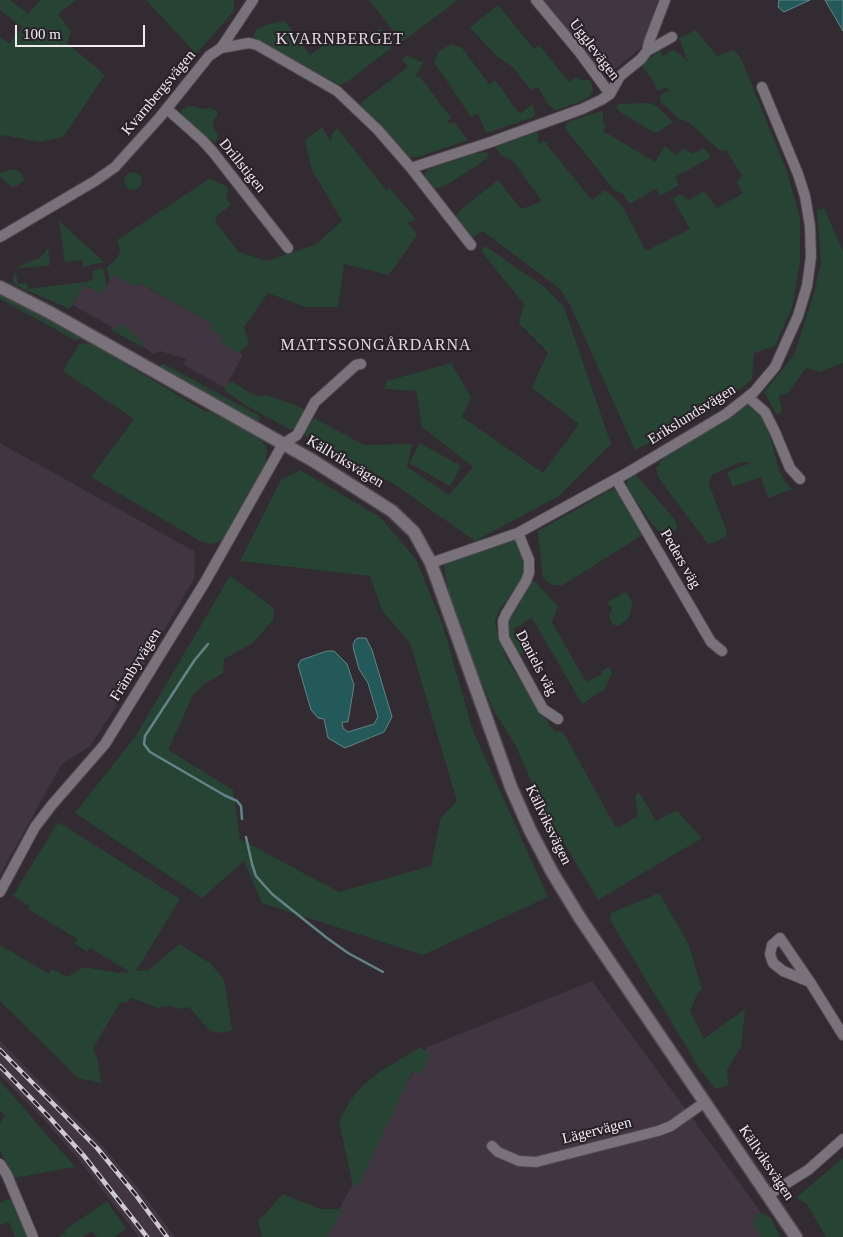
<!DOCTYPE html>
<meta charset="utf-8">
<style>
body{margin:0}
#map{position:relative;width:843px;height:1237px;overflow:hidden;background:#322b32;font-family:"Times New Roman",serif}
canvas{display:block}
.scale{position:absolute;left:15px;top:25px;width:130px;height:22px;box-sizing:border-box;border:2px solid #f0ecf1;border-top:0;padding-left:6px;font-size:15px;line-height:18px;white-space:nowrap;color:#f0ecf1;-webkit-text-stroke:4px #282128;paint-order:stroke}
</style>
<div id="map">
<canvas width="843" height="1237"></canvas>
<div class="scale">100 m</div>
</div>
<script>
const ctx = document.querySelector('canvas').getContext('2d');
ctx.lineJoin = 'round';
function fill(path, color) { ctx.fillStyle = color; ctx.fill(path, 'evenodd'); }
const toPath = rows => new Path2D(rows.map(r => 'M' + r).join(''));
function trace(path, color, width, dash) { ctx.strokeStyle = color; ctx.lineWidth = width; ctx.lineCap = dash ? 'butt' : 'round'; ctx.setLineDash(dash || []); ctx.stroke(path); }
function drawText(font, color, halo, rows, align = 'center') {
  ctx.font = font + ' "Times New Roman",serif'; ctx.lineWidth = 4; ctx.setLineDash([]); ctx.textBaseline = 'middle'; ctx.strokeStyle = halo; ctx.fillStyle = color; for (const [text, x, y, turn = 0] of rows) {
    ctx.save(); ctx.translate(x, y); ctx.rotate((+turn || 0) * Math.PI / 180); ctx.textAlign = isNaN(turn) ? turn : align; if (halo) ctx.strokeText(text, 0, 0); ctx.fillText(text, 0, 0); ctx.restore();
  }
}
fill(toPath([
 [540,0,658,0,643,46,614,70,608,73,600,71,591,62],
 [113,275,136,287,138,283,213,324,211,329,223,337,221,342,243,355,225,388,184,365,186,359,160,351,154,354,143,347,144,345,121,324,117,330,73,305,84,285,102,294],
 [0,443,194,551,195,560,194,579,149,656,90,746,61,765,0,875],
 [592,981,779,1237,324,1237,427,1047],
 [0,1041,101,1144,140,1190,175,1237,139,1237,79,1160,46,1122,0,1075]
]), '#403541');
fill(toPath([
 [0,0,10,0,28,14,40,0,76,0,58,14,71,31,67,43,105,75,63,137,40,142,3,135,0,137,0,37,9,44,22,27,0,10],
 [146,0,234,0,234,11,196,54],
 [369,0,458,0,402,42],
 [498,5,534,49,539,45,569,82,576,77,581,80,590,80,593,88,590,96,582,101,556,110,549,106,538,87,531,90,512,66,499,58,470,28],
 [285,21,310,55,324,45,338,41,351,46,367,39,381,28,393,45,390,49,347,82,340,85,254,41,252,38,256,30,266,25],
 [696,30,717,56,734,50,741,58,787,172,800,218,800,261,792,307,775,346,754,353,752,379,724,403,635,450,571,307,560,289,483,231,470,239,455,216,459,211,498,180,521,209,541,202,541,200,513,161,501,155,495,147,537,132,539,137,537,141,540,144,543,141,549,142,546,144,592,200,605,190,613,196,624,209,646,251,690,229,673,199,680,194,689,200,704,191,717,208,743,193,737,182,742,176,726,150,720,151,692,125,684,120,680,120,664,105,660,101,660,97,663,93,669,91,666,87,658,91,651,78,641,65,660,50,662,57,667,53,673,50,680,54,688,62,679,38],
 [452,44,462,48,489,84,495,80,520,114,533,104,535,115,531,118,486,133,478,114,471,117,434,62,439,51],
 [407,56,423,62,416,77,420,77,449,115,451,118,447,121,450,124,454,122,468,140,418,157,409,157,358,105,408,67,402,59],
 [619,104,647,103,655,105,672,121,671,123,658,132,653,132,620,112,616,106],
 [187,106,193,106,204,109,211,108,217,111,217,117,213,120,213,126,218,135,215,143,206,138,182,117,181,110],
 [602,111,603,112,603,122,606,125,603,131,655,162,665,146,677,155,683,148,693,154,703,148,709,153,710,158,675,177,679,185,660,196,656,189,629,204,624,195,613,189,565,128,567,122],
 [322,127,331,142,332,134,337,128,386,190,390,188,416,220,408,223,417,235,389,275,344,264,338,307,305,307,268,293,244,327,249,344,238,353,220,342,223,337,210,329,213,324,139,283,136,287,113,275,110,281,107,268,119,255,120,249,117,240,209,179,225,185,229,190,226,196,231,205,217,216,215,222,239,252,267,261,315,245,342,221,312,170,305,140],
 [486,152,489,155,481,163,443,187,432,189,426,182,425,173,429,169,473,154],
 [14,169,23,174,24,181,16,186,11,187,0,177,0,173],
 '124 181a9 9 0 1 1 18 0a9 9 0 1 1-18 0Z',
 [824,208,843,251,843,363,820,372,806,368,787,394,779,395,782,412,777,415,764,392,794,355,814,293,821,263,817,210],
 [59,221,104,262,83,267,82,260,65,262],
 [485,246,546,288,564,307,611,444,559,496,475,541,397,486,303,434,314,418,364,445,412,444,407,467,449,495,473,467,422,427,416,391,384,389,387,381,451,363,471,397,462,417,543,473,579,424,532,388,548,352,519,323,524,304,481,251],
 [48,249,50,265,16,269,30,261,40,258],
 [103,268,107,286,102,294,84,285,70,309,17,286,13,281,14,273,16,273,18,284,27,283,28,289,85,282,92,280,93,271],
 [0,293,83,339,75,340,0,299],
 [121,323,144,343,143,347,111,330,112,327,117,329],
 [86,343,92,344,206,412,211,412,255,435,266,446,267,450,265,466,223,541,210,544,200,541,91,477,134,419,63,371,79,344],
 [162,363,258,415,260,418,257,425,158,370],
 [232,382,250,393,257,396,266,395,292,404,304,409,305,413,294,429,291,430,245,405,224,390,228,383],
 [749,403,766,422,779,470,785,481,792,489,768,498,761,477,733,487,727,472,750,463,748,462,738,463,712,475,709,482,710,487,726,530,726,536,718,541,708,544,658,477,656,468,665,457,681,448,694,438],
 [420,443,461,466,450,486,409,463],
 [300,470,380,517,416,559,443,626,473,731,548,897,423,955,262,903,244,861,202,898,75,813,135,737,230,576,274,608,273,620,253,643,224,659,223,673,203,685,193,695,168,750,233,790,240,839,339,892,431,866,441,818,457,801,410,643,382,610,370,576,240,561,281,480],
 [633,474,637,476,675,520,677,526,676,530,670,535,662,534,652,524,628,489,627,482,629,477],
 [614,488,644,534,563,585,552,585,543,578,538,531],
 [517,538,523,558,524,568,522,581,499,610,495,621,497,632,506,657,515,672,554,731,563,732,615,826,619,827,638,816,635,796,639,792,656,821,673,812,678,812,702,838,598,900,541,804,515,744,495,713,472,660,448,590,444,567,450,558],
 [533,580,558,606,552,622,586,682,602,674,601,671,609,667,612,673,605,689,582,704,532,618,524,622,524,624,513,629,525,652,517,657,507,638,508,617],
 [626,592,633,604,628,619,618,626,612,624,609,615,612,610,607,602],
 [58,822,180,899,136,971,149,970,179,944,210,963,224,980,232,1030,221,1033,210,1031,189,1007,180,1009,170,1006,158,1008,132,998,127,1002,120,1003,93,1048,97,1058,101,1083,78,1078,0,1001,0,945,49,974,52,969,67,977,84,967,119,973,130,972,90,948,87,952,75,944,77,939,28,909,29,906,13,896],
 [659,893,688,943,702,989,697,994,690,1011,704,1039,745,1009,741,1047,727,1069,728,1085,715,1089,699,1068,610,920,611,913],
 [421,1047,430,1055,421,1074,413,1071,357,1188,352,1182,339,1121,350,1101,361,1087,379,1072],
 [0,1081,75,1167,14,1178,0,1150,0,1124,5,1116,0,1111],
 [843,1158,843,1237,826,1237,807,1204,796,1198],
 [283,1194,320,1209,343,1209,327,1237,262,1237,258,1221],
 [8,1199,12,1201,28,1237,15,1237,9,1222,0,1225,0,1203],
 [107,1201,126,1229,114,1237,97,1237,92,1231,83,1237,58,1237,66,1233,65,1230],
 [758,1213,765,1214,771,1218,780,1237,761,1237,753,1222]
]), '#274333');
const water = toPath([
 [779,0,810,0,784,12,778,7,779,0],
 [825,0,843,0,843,31,825,0],
 [358,638,366,638,372,650,392,717,384,732,345,748,328,738,324,719,318,718,311,710,298,665,301,660,327,651,334,651,347,664,354,685,348,722,342,722,343,728,348,732,374,724,378,717,368,683,359,669,354,651,353,645,355,640,358,638]
]);
fill(water, '#245959');
trace(water, '#618587', 1);
trace(toPath([
 [208,644,194,661,145,736,144,744,150,752,224,795,237,801,241,806,242,819],
 [246,837,252,864,256,876,272,894,327,938,348,953,383,972]
]), '#618587', 2.5);
const minor = toPath([
 [536,0,580,53,610,94],
 [221,48,253,0],
 [647,51,649,42,665,0],
 [167,109,202,140,213,152,288,248],
 [411,168,491,142,582,109,601,100,610,94,620,76,641,59,647,51,672,37],
 [0,237,95,181,115,167,160,117,209,56,221,48,249,43,257,45,337,91,378,130,411,168,471,245],
 [748,397,765,412,775,432,790,468,800,479],
 [616,479,711,642,722,651],
 [518,533,529,560,529,573,526,581,506,614,503,621,504,638,543,709,558,719],
 [431,563,518,533,627,473,726,414,754,392,775,367,798,316,807,286,811,257,810,226,805,196,798,174,762,87],
 [0,892,35,827,51,806,105,744,205,582,283,444,297,435,315,402,356,365,361,364],
 [810,982,783,971,773,963,770,954,772,945,780,938,810,982,843,1035],
 [492,1146,498,1152,519,1161,536,1162,658,1131,671,1126,705,1102],
 [0,1164,7,1175,33,1237],
 [768,1195,808,1170,843,1139]
]);
const tertiary = toPath([
 [0,287,49,312,312,460,392,511,414,532,431,563,511,787,530,830,552,872,580,918,796,1237]
]);
trace(minor, '#4d484e', 12);
trace(tertiary, '#4d484e', 15);
trace(minor, '#7a727a', 10);
trace(tertiary, '#7a727a', 12);
const rail = toPath([
 [0,1050,97,1148,135,1194,167,1237],
 [0,1066,50,1118,84,1156,147,1237]
]);
trace(rail, '#cecacf', 4.5);
trace(rail, '#282128', 2.5, [8]);
drawText('15px', '#f0ecf1', '#282128', [
 ["Ugglevägen",594,50,53],
 ["Kvarnbergsvägen",159,93,-50],
 ["Drillstigen",242,166,51],
 ["Erikslundsvägen",692,415,-32],
 ["Källviksvägen",345,462,31],
 ["Peders väg",680,559,60],
 ["Daniels väg",536,663,62],
 ["Främbyvägen",136,665,-58],
 ["Källviksvägen",548,825,64],
 ["Lägervägen",597,1131,-14],
 ["Källviksvägen",766,1163,56]
]);
ctx.letterSpacing = '1px';
drawText('16px', '#e3dbe4', '#282128', [
 ["KVARNBERGET",340,40],
 ["MATTSSONGÅRDARNA",376,346]
]);
ctx.letterSpacing = '0px';
</script>
